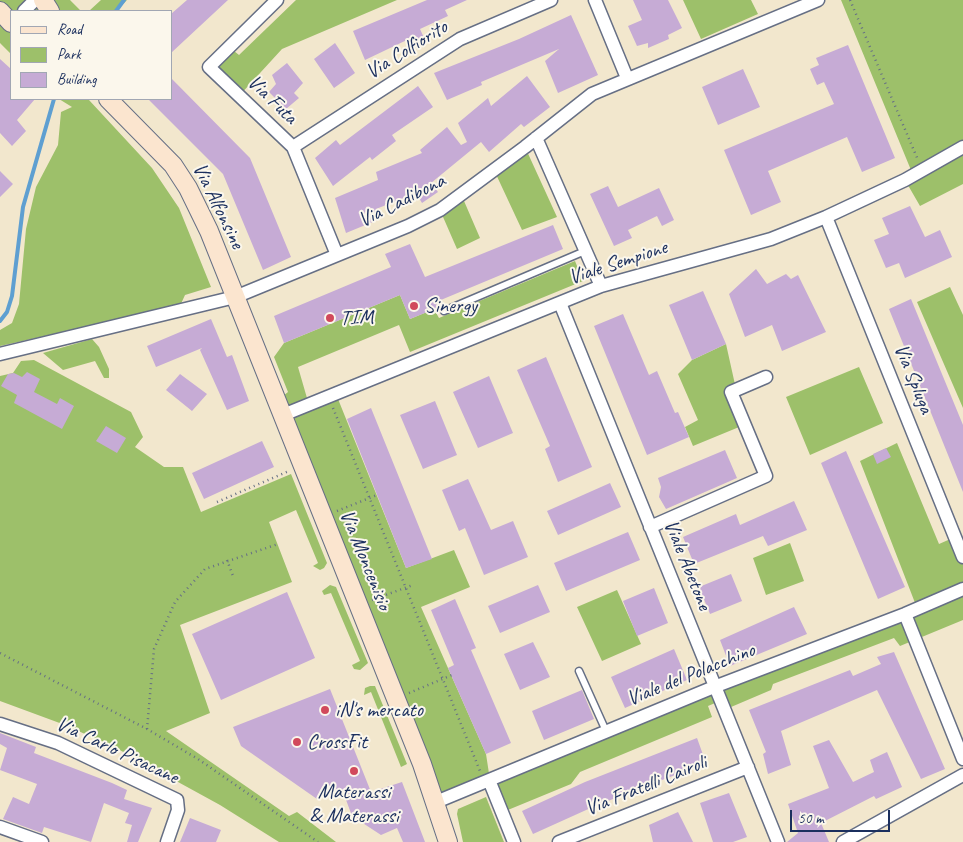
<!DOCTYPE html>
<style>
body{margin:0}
#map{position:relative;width:963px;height:842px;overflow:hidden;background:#f2e7cd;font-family:Caveat,sans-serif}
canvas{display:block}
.legend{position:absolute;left:10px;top:10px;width:162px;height:90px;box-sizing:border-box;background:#fbf7ec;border:1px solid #a1a7b3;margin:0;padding:6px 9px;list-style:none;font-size:15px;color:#1b2f5e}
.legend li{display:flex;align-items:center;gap:10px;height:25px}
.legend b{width:25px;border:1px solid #a1a7b3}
.scale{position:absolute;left:790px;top:810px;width:100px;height:22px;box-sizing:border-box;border:2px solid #1b2f5e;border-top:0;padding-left:6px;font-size:15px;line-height:18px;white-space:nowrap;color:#1b2f5e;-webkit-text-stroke:4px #fbf7ec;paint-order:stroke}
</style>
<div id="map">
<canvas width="963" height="842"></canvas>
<ul class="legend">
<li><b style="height:6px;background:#fbe5cf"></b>Road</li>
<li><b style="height:14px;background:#9dc06a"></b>Park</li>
<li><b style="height:14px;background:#c6abd5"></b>Building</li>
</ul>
<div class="scale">50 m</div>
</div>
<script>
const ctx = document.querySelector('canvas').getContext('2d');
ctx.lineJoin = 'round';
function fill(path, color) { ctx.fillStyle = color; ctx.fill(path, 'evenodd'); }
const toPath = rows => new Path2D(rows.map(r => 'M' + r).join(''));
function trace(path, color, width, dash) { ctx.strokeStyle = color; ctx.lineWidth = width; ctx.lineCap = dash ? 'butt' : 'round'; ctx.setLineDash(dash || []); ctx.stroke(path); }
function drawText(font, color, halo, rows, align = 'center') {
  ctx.font = font + ' Caveat,sans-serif'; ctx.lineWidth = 4; ctx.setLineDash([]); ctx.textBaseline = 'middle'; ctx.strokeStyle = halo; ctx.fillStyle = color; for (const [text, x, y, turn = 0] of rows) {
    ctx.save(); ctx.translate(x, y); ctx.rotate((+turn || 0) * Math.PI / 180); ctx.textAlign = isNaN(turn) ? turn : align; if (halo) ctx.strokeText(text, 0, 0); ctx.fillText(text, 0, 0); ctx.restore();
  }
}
fill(toPath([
 [0,0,70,0,81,11,11,11,11,54,0,43],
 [101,0,127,0,116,11,89,11],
 [296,0,397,0,282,49,239,96,209,67,229,47,239,55],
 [683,0,751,0,758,14,701,39],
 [841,0,963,0,963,184,920,206,905,180,913,175],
 [59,99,91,99,89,100,152,168,179,208,211,287,185,295,180,306,0,346,0,330,12,323,19,304,26,229,36,187,58,145,61,112,72,107],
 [525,147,557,217,522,230,494,170],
 [461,194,480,238,457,249,440,210],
 [575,261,583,281,410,352,399,325,298,367,309,405,336,394,406,568,454,550,470,587,421,607,486,754,490,780,917,608,860,461,897,443,939,544,955,537,963,557,963,620,900,646,894,638,773,684,771,690,724,710,720,701,708,706,712,717,580,772,571,784,503,812,489,780,436,802,277,401,288,392,274,357,284,343,400,295,410,319,434,309,439,318],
 [950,287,963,315,963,408,917,302],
 [92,339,99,347,109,369,109,378,104,378,95,361,63,370,43,353],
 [726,344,744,425,693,446,685,427,698,420,678,374,692,360],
 [34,360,131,412,143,437,135,447,164,467,183,467,201,512,291,474,327,563,324,568,320,570,313,566,318,563,296,510,269,522,292,582,180,625,210,713,166,731,289,816,297,812,336,842,279,842,220,805,116,748,65,725,0,701,0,376,13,373,21,361],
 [859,367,883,423,810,455,786,397],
 [790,543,804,581,766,595,753,558],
 [330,585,336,587,368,663,360,670,354,669,352,665,360,661,331,593,324,595,322,591],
 [617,590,641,644,602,661,577,607],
 [370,686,375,686,407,764,401,767,371,692,364,695,365,688],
 [486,797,504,842,463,842,457,814,458,809]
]), '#9dc06a');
trace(toPath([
 [116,11,124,0],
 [0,321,7,312,12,296,23,207,54,99]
]), '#5e9fd1', 4);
fill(toPath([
 [187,0,228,0,171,53,171,14],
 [427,0,467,0,445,10,448,16,420,29,425,40,413,43,411,38,365,60,353,31],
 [633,0,668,0,682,28,668,35,669,39,648,48,648,43,637,46,628,26,642,20],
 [571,15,598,75,558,93,545,61,559,49,481,82,482,85,447,100,434,73,519,39],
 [335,43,355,73,334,88,314,59],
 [848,45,895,158,862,172,847,137,768,171,781,202,751,215,724,150,834,104,824,82,817,85,810,69,819,65,816,58],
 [0,59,11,69,11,99,35,99,17,120,26,131,12,146,0,133],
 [287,63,303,83,294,93,299,98,286,109,269,92,276,84,272,75],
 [743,69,760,107,718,125,702,87],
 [527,76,550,107,524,127,521,124,489,152,481,142,431,183,438,192,422,203,416,193,376,209,380,219,346,233,335,198,378,180,376,172,422,153,420,150,447,127,461,145,467,142,458,123,488,98,491,106],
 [171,78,250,158,291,257,263,270,223,174,148,99,171,99],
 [418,86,433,107,392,135,396,141,372,160,370,157,333,186,315,158,336,140,340,145],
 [0,171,13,184,0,197],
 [608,186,618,207,659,188,674,220,662,226,657,216,628,230,632,238,614,246,590,194],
 [910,206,925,237,940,230,952,257,905,278,899,263,886,268,874,240,889,234,882,218],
 [553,225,563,249,436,302,437,308,410,319,400,295,284,343,274,316,391,267,385,254,410,244,425,277],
 [756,269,767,284,786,274,791,279,798,275,826,332,782,351,772,325,745,337,729,294],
 [703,291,726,344,692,360,669,305],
 [911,299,963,425,963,492,889,309],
 [623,314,649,375,657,371,675,413,678,412,689,437,647,455,594,326],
 [211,319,227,357,232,355,249,401,227,410,200,350,202,348,156,367,147,346],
 [546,357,592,467,558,482,545,449,550,446,517,370],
 [27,372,40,379,34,392,57,404,60,398,74,406,62,429,14,403,17,395,1,386,8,374,14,373,22,377],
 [180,374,207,394,192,411,166,390],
 [489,376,513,433,478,448,453,392],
 [435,401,457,455,423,469,400,415],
 [371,408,432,559,406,568,347,419],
 [106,426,126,438,117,453,96,441],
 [262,441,274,467,204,499,192,473],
 [886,448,891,457,877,464,873,454],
 [725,450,737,478,666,509,659,497,661,487,658,478],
 [846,451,905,587,878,599,821,463],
 [468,479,491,530,513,521,528,557,484,575,465,528,459,531,442,490],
 [610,483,621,507,558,535,547,511],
 [794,501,807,530,768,546,763,536,694,564,683,537,736,514,740,525],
 [628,532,640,560,566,591,554,563],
 [731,574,742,601,710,614,699,587],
 [538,585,550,612,500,633,488,606],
 [654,588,668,623,637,636,623,601],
 [287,592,315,658,221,700,192,634],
 [455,599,476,648,471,650,511,743,486,754,448,668,454,665,431,610],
 [794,607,807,634,730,666,720,640],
 [533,642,550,677,520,690,504,654],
 [674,649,687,680,625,708,611,677],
 [894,652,945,769,921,779,877,690,781,731,791,765,768,774,763,754,766,752,749,710,850,670,853,676,881,664,877,657],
 [330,689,371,792,402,782,425,842,403,842,397,828,381,835,352,816,342,789,317,799,241,746,233,727],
 [582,690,594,719,544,740,532,711],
 [0,733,36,747,34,753,112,783,127,790,124,799,152,808,138,842,127,842,132,825,125,823,129,813,104,803,91,842,44,827,42,833,3,819,13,797,29,804,37,784,0,770,7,748,0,744],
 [697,738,706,763,595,806,533,834,522,811,585,782],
 [829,740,853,782,874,772,870,760,887,752,902,787,876,799,874,796,821,823,829,842,787,842,798,833,788,804,829,788,813,746],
 [729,793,747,837,733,842,713,842,700,803],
 [678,812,693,842,653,842,649,825],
 [190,818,221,830,216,842,180,842]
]), '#c6abd5');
const service = toPath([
 [444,311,585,251],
 [579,671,606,731]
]);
const minor = toPath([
 [277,0,209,67,293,147,337,255],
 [595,0,627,78],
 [24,11,35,0],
 [536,138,601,286],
 [293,147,460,39,551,0],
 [826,217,963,557],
 [560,303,778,842],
 [0,354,235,297,408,226,440,210,525,147,592,94,818,0],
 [283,415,601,286,771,239,826,217,905,180,963,147],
 [650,527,766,476,731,392,766,377],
 [905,614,963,759],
 [0,724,58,743,177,800,178,810,167,842],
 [489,780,514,842],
 [436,802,714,687,905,614,963,589],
 [0,827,42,842],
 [559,842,748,767],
 [843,842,963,775]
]);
const secondary = toPath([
 [43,0,50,11],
 [0,11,11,23],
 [108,99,173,165,188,188,209,231,422,764,448,842]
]);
trace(service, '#666f85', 9);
trace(minor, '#666f85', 15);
trace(secondary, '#666f85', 20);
trace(toPath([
 [850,0,918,160],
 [333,408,480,771],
 [217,502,289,471],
 [337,511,377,495],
 [227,560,233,576],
 [372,600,413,585],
 [0,653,147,729,198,759,318,842],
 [409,693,452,675],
 [147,729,154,649,175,602,205,569,278,544]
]), '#666f85', 2.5, [1, 4]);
trace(service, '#fff', 6);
trace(minor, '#fff', 12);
trace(secondary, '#fbe5cf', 18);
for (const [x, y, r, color] of [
 [414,306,5,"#d1495b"],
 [330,318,5,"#d1495b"],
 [325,710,5,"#d1495b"],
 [297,742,5,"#d1495b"],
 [354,771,5,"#d1495b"]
]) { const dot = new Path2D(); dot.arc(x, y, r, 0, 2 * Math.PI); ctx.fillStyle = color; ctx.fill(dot); trace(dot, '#fbf7ec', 2); }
drawText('21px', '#1b2f5e', '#fbf7ec', [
 ["Via Colfiorito",407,50,-32],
 ["Via Futa",272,100,44],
 ["Via Cadibona",402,201,-27],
 ["Via Alfonsine",218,206,64],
 ["Viale Sempione",618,263,-18],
 ["Via Spluga",913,379,68],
 ["Via Moncenisio",365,560,68],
 ["Viale Abetone",687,565,68],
 ["Viale del Polacchino",691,675,-22],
 ["Via Carlo Pisacane",117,751,25],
 ["Via Fratelli Cairoli",646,786,-22]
]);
drawText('21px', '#1b2f5e', '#fbf7ec', [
 ["Sinergy",424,306],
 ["TIM",340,318],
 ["iN's mercato",335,710],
 ["CrossFit",307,742],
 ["Materassi",354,792,"center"],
 ["& Materassi",354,816,"center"]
], 'left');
</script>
